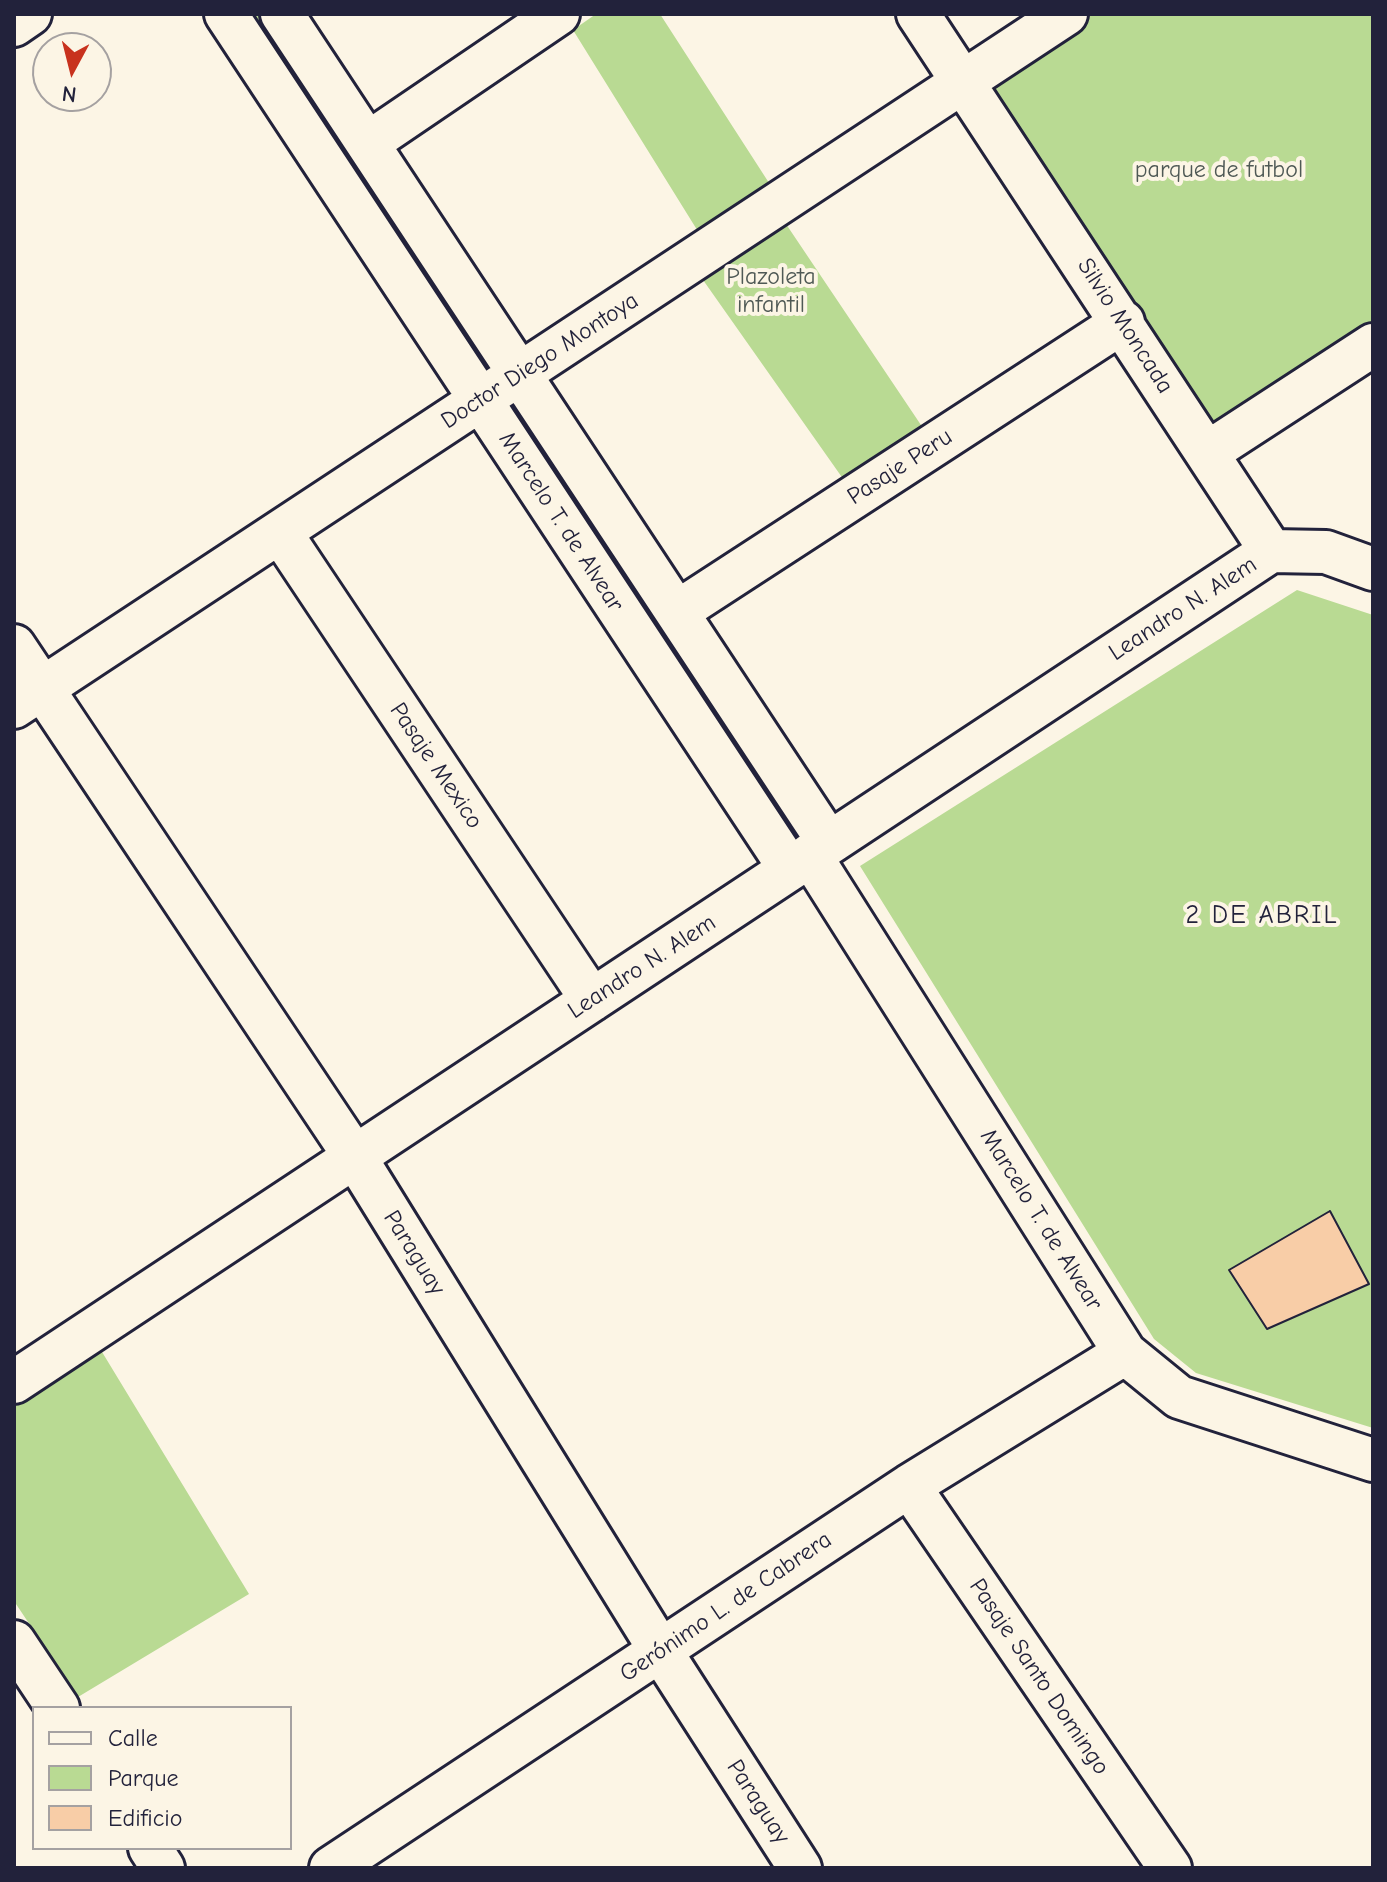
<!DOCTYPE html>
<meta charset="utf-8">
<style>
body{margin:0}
#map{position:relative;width:1387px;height:1882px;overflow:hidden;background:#fcf5e5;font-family:"Comic Neue",sans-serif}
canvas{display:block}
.frame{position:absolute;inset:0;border:16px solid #22223b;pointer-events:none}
.legend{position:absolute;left:32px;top:1706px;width:260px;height:144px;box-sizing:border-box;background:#fcf5e5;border:2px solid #a5a1a1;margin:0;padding:10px 14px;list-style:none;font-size:24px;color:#22223b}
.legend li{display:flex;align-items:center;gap:16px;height:40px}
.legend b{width:40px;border:2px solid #a5a1a1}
.north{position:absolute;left:32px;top:32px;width:80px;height:80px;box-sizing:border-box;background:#fcf5e5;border:2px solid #a5a1a1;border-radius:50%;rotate:187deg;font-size:22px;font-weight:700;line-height:32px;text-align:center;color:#22223b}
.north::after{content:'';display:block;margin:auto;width:28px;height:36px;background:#c8321e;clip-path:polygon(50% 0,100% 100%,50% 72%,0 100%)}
</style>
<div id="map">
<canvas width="1387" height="1882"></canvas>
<div class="frame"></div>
<ul class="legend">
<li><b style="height:10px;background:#fcf5e5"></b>Calle</li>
<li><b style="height:22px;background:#b9da93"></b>Parque</li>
<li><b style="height:22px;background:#f8cda7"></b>Edificio</li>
</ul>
<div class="north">N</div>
</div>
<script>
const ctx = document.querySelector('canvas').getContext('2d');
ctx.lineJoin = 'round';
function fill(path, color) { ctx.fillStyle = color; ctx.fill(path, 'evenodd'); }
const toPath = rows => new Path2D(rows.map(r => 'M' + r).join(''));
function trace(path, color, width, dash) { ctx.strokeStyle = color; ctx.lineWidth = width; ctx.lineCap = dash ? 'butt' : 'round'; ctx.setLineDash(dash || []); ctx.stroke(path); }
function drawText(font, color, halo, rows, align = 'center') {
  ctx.font = font + ' "Comic Neue",sans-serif'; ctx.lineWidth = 8; ctx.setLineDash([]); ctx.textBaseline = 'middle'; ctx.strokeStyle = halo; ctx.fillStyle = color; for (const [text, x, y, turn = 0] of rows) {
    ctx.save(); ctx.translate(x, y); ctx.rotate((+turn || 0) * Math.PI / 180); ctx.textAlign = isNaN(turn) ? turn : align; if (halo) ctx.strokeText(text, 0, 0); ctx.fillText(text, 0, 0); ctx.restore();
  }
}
fill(toPath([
 [241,14,270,14,508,372,488,387],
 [596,14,660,14,771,186,699,233,573,30],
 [1084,14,1373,14,1373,331,1209,438,978,83],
 [786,224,923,428,846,483,696,270],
 [519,388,825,848,805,863,500,402],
 [1297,590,1373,615,1373,1428,1196,1373,1154,1339,860,866],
 [99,1347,249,1594,78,1697,14,1601,14,1403]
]), '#b9da93');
const building = toPath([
 [1330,1211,1369,1284,1267,1329,1229,1270,1330,1211]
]);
fill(building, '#f8cda7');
trace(building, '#22223b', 2);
const minor = toPath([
 [226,14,790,869],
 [282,14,829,843],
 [918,14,1271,551],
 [14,25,30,14],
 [368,143,558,14],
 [1207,453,1373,345],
 [280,532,592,1000],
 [1271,551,1326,552,1373,569],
 [677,612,1123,322],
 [14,646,355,1157,660,1650,800,1868],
 [14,707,1066,14],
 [810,855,1125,1353,1179,1397,1373,1460],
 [14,1382,1271,551],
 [909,1486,1170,1868],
 [14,1642,58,1708],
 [150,1848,163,1868],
 [331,1868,909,1486,1125,1353]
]);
trace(minor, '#22223b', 48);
trace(minor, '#fcf5e5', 42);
drawText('24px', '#4f5955', '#fcf5e5', [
 ["parque de futbol",1219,170],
 ["Plazoleta",771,277],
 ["infantil",771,305]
]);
drawText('24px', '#22223b', '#fcf5e5', [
 ["Silvio Moncada",1125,326,57],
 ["Doctor Diego Montoya",540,361,-33],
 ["Pasaje Peru",900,467,-33],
 ["Marcelo T. de Alvear",561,522,57],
 ["Leandro N. Alem",1183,609,-33],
 ["Pasaje Mexico",436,766,56],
 ["Leandro N. Alem",642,967,-33],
 ["Marcelo T. de Alvear",1041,1220,58],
 ["Paraguay",414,1253,58],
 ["Gerónimo L. de Cabrera",726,1607,-34],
 ["Pasaje Santo Domingo",1039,1677,56],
 ["Paraguay",758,1802,57]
]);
ctx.letterSpacing = '2px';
drawText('26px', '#22223b', '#fcf5e5', [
 ["2 DE ABRIL",1262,916]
]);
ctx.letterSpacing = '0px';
</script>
